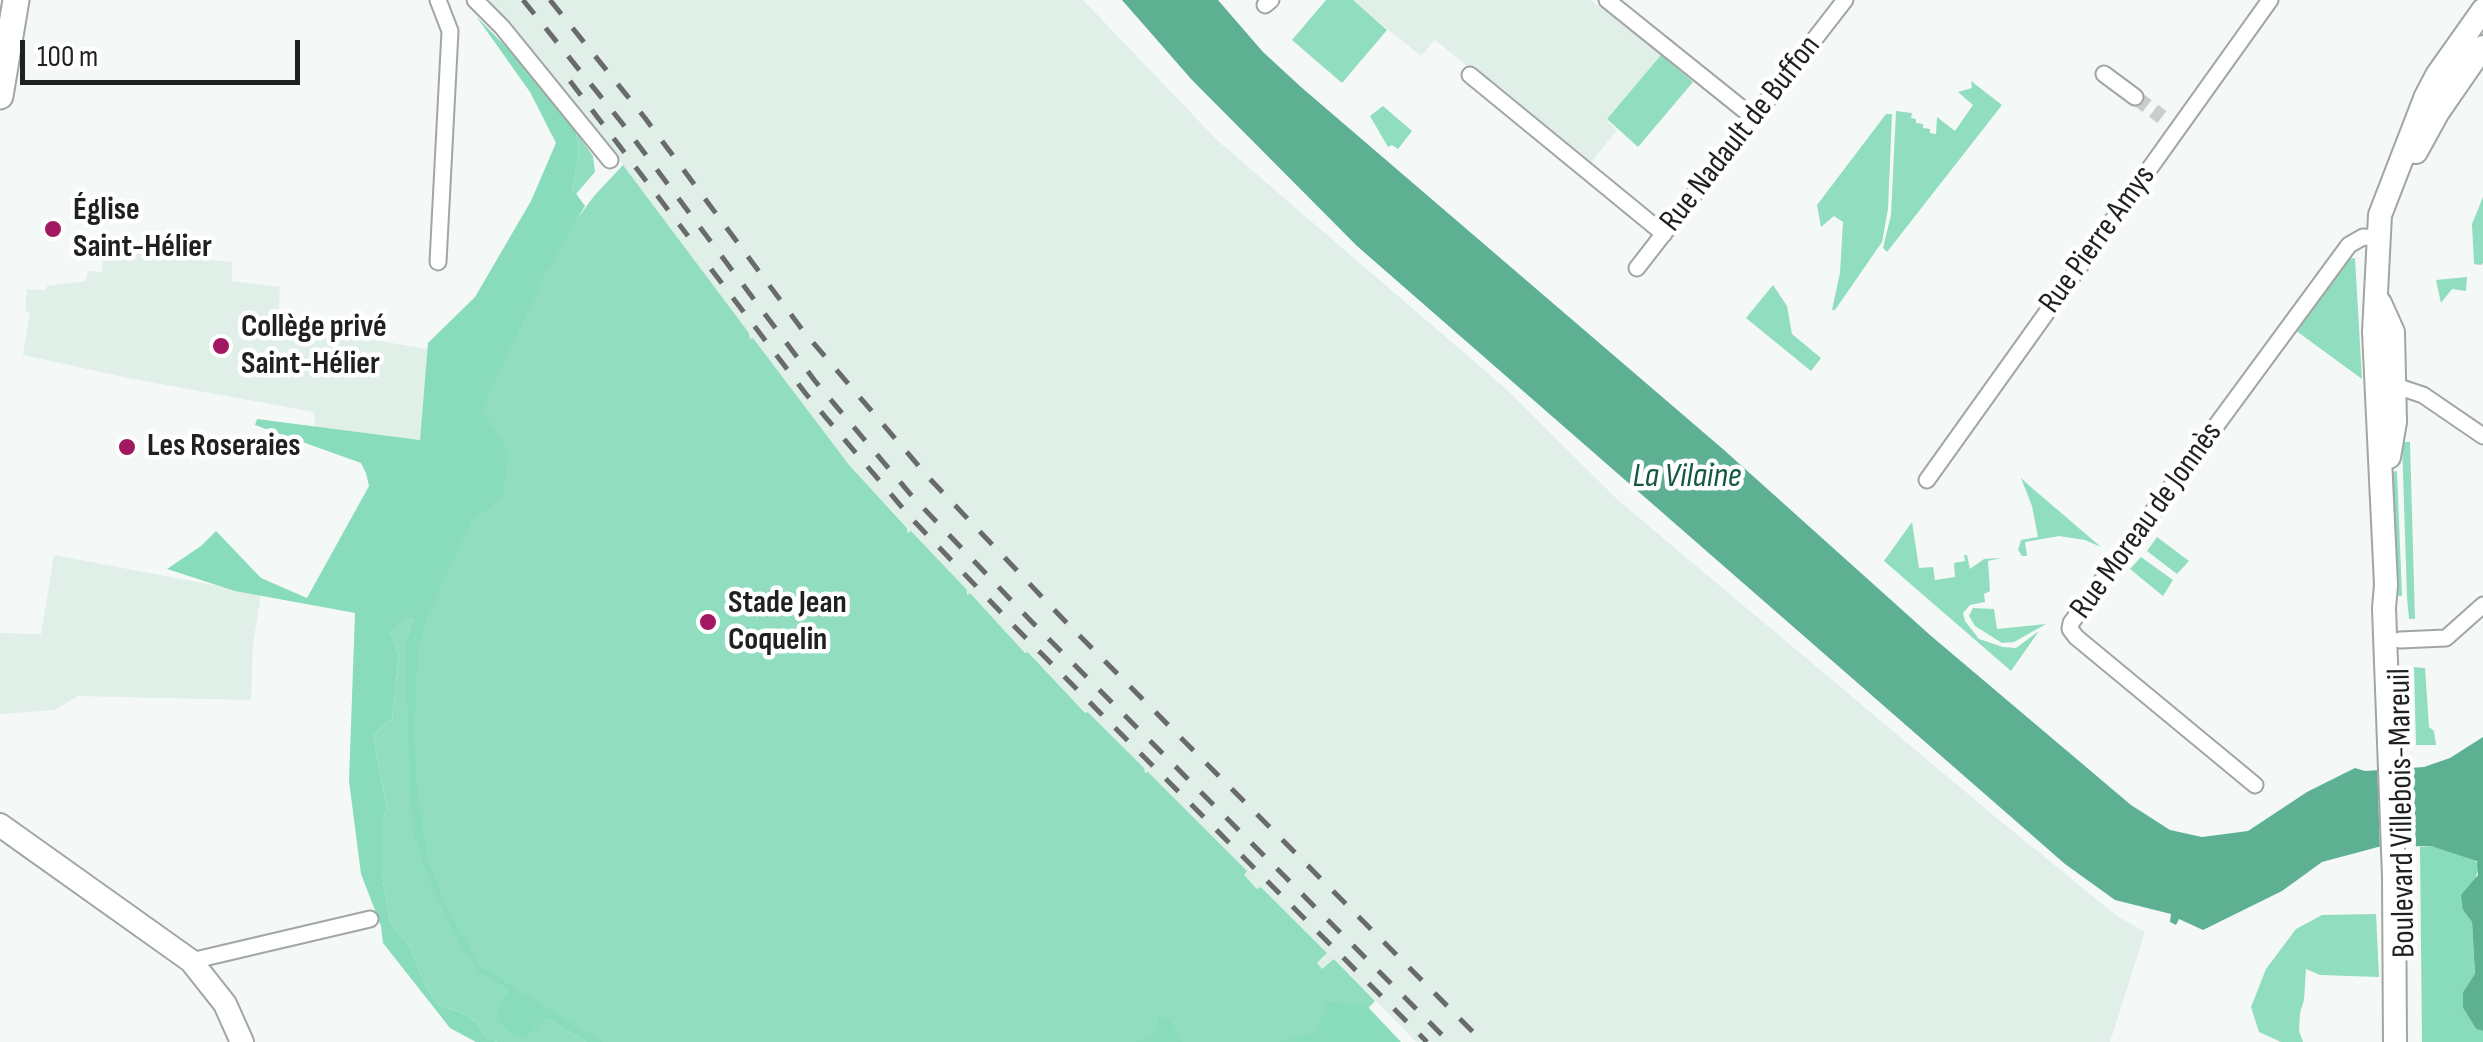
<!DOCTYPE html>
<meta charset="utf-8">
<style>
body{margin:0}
#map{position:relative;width:2483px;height:1042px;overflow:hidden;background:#f4f9f7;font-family:"Sofia Sans Condensed",sans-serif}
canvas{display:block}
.scale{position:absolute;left:20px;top:40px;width:280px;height:45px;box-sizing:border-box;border:5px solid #1f2120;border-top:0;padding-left:12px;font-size:30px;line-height:35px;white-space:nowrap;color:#1f2120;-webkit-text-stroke:8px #fff;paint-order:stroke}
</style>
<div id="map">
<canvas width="2483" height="1042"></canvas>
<div class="scale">100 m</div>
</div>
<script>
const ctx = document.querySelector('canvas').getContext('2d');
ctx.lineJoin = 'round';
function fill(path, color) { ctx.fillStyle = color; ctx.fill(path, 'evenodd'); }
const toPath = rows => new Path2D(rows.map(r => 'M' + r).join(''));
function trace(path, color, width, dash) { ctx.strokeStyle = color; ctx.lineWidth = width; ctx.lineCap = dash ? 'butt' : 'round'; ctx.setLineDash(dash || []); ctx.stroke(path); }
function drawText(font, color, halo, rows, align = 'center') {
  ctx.font = font + ' "Sofia Sans Condensed",sans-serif'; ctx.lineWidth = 9; ctx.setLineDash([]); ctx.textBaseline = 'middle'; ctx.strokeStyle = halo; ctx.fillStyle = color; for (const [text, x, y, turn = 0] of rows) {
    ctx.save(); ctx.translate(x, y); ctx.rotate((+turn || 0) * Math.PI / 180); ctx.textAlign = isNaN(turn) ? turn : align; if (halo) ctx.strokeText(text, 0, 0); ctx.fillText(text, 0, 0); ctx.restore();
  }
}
fill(toPath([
 [485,0,1083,0,1218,141,1505,388,1619,501,1993,815,2117,916,2145,932,2110,1042,1416,1042,1335,959,1322,970,1317,964,1327,953,1262,887,1258,889,1243,875,1246,872,1203,827,1148,772,1145,774,1144,768,1089,712,1086,714,1029,652,1026,654,970,593,967,595,966,590,912,532,909,533,907,527,848,465,753,338,750,339,749,333,623,165],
 [1352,0,1591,0,1661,55,1606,120,1617,130,1589,165,1435,40,1421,56],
 [104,248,232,262,232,281,280,287,278,324,428,349,420,440,315,427,314,412,133,379,23,355,30,312,25,311,27,289,46,290,47,286,86,281,88,271,102,272],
 [54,555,261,594,253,645,251,700,78,696,55,710,0,714,0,633,41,634]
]), '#e1efe9');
fill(toPath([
 [1326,0,1353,0,1387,30,1342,83,1292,40],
 [1661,55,1693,82,1638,147,1607,119],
 [1971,81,2002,105,1887,252,1883,248,1891,215,1896,111,1912,113,1911,118,1916,119,1916,123,1923,124,1923,128,1930,129,1930,133,1936,134,1937,117,1955,131,1973,105,1958,92,1972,88],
 [1383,106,1412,131,1398,149,1392,145,1388,147,1370,116],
 [1886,114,1892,114,1888,209,1882,242,1835,310,1832,310,1840,273,1843,222,1834,216,1821,227,1817,205],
 [576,132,593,156,595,172,576,194,572,188,579,157],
 [623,165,749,333,750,339,753,338,849,465,907,528,908,533,911,531,967,590,967,595,970,593,1025,653,1028,652,1085,713,1088,712,1144,768,1145,773,1148,772,1247,871,1244,875,1257,889,1261,887,1327,953,1317,963,1322,969,1334,959,1375,1001,1354,1023,1322,1042,595,1042,509,993,524,1037,548,1019,586,1042,497,1042,487,1038,477,1022,458,1011,440,1006,425,985,410,946,391,925,382,875,382,822,387,809,373,735,392,719,399,655,390,632,395,622,406,614,412,619,408,636,469,430,550,256,594,196],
 [2483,197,2483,263,2481,265,2474,264,2472,224],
 [2355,258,2362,379,2295,330,2347,259],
 [2467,277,2466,291,2452,289,2441,303,2436,280],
 [1773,285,1787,306,1792,334,1821,358,1811,371,1746,318],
 [2402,442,2410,442,2415,619,2409,619,2407,597],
 [2397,471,2402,596,2396,596,2392,472],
 [2021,478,2032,488,2101,547,2085,540,2059,536,2025,542,2027,556,2022,556,2018,550,2021,540,2038,537,2032,506],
 [1912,522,1919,568,1933,567,1935,580,1955,577,1954,563,1965,561,1964,555,1967,555,1970,569,1984,559,2001,558,1988,561,1990,591,1984,594,1985,602,1970,605,1963,613,1965,621,1979,639,2003,647,2016,648,2039,631,2011,671,1884,561],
 [2157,537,2189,561,2177,574,2147,551],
 [2141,557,2173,580,2163,596,2130,569],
 [1973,608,1994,609,1997,629,2046,624,2014,642,2002,643,1975,626,1969,616],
 [2414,667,2425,668,2429,727,2434,731,2436,745,2416,745],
 [2376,914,2379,977,2320,975,2306,969,2304,1000,2300,1013,2299,1031,2303,1042,2281,1042,2259,1032,2251,1007,2266,969,2296,929,2322,915]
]), '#90ddbf');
fill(toPath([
 [476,16,515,56,576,132,579,157,572,188,585,206,545,274,482,410,509,452,503,497,472,521,428,614,418,651,414,735,417,786,427,857,444,902,479,966,603,1042,586,1042,548,1019,524,1038,510,1033,496,1019,501,1002,510,990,480,973,460,943,429,879,412,827,405,650,412,619,405,615,390,632,399,655,392,719,373,735,387,809,382,822,382,875,391,925,410,946,425,985,440,1006,458,1011,477,1022,487,1038,497,1042,476,1042,450,1028,383,943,381,926,361,874,349,781,355,613,235,591,167,569,201,546,216,531,261,578,307,598,369,486,366,473,361,463,255,425,257,419,420,440,428,343,475,297,531,201,556,143,530,92],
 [2431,846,2473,858,2480,866,2463,910,2472,922,2475,975,2463,992,2463,1008,2476,1029,2483,1031,2483,1042,2422,1042,2420,847],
 [1328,1002,1367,1006,1401,1042,1278,1042,1315,1033],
 [1159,1016,1169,1019,1182,1042,1135,1042,1155,1033]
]), '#88dcbc');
fill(toPath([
 [1122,0,1218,0,1263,52,1301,87,1724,450,1930,635,2131,805,2170,830,2202,837,2248,831,2307,792,2355,768,2365,771,2424,767,2450,758,2483,737,2483,1031,2476,1029,2463,1008,2463,992,2475,974,2472,922,2463,910,2461,895,2478,875,2477,861,2431,846,2378,847,2322,862,2282,891,2203,930,2179,919,2176,925,2170,922,2171,914,2115,900,2065,864,1357,246,1192,80]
]), '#5db192');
fill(toPath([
 [2412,761,2416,849,2380,850,2377,763]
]), '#f4f9f7');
trace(toPath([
 [2135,97,2162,117]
]), '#c9cecc', 15, [15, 8]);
const street = toPath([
 [438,0,450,31,438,262],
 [475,0,502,27,610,160],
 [1607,0,1754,118],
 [1265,5,1271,0],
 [2104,74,2135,97],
 [1470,75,1664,234],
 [1637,268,1845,0],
 [2387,383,2423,395,2483,436],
 [1927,480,2270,0],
 [2400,640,2446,638,2483,605],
 [2255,785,2076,637,2070,629,2071,623,2349,245,2363,237,2380,238],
 [191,961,370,919]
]);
const secondary = toPath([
 [2416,152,2438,112,2483,47],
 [2380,303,2393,332,2395,422,2389,457],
 [0,825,191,961,225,1004,242,1042],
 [2395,1042,2394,877,2384,608,2386,585,2374,332,2380,215,2426,96,2437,75,2483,10]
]);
const primary = toPath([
 [0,96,16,0]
]);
trace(street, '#a1a6a4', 19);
trace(secondary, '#a1a6a4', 26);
trace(primary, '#a1a6a4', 29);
trace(street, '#fff', 15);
trace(secondary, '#fff', 22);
trace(primary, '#fff', 25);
trace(toPath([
 [523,0,622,123,815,381,912,496,1031,621,1449,1042],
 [550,0,645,118,804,332,929,478,1063,619,1483,1042],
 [570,81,688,236],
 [711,269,806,394,911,518,1015,627,1427,1042]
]), '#686b6a', 5, [18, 18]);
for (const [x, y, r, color] of [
 [53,229,10,"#a31961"],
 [221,346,10,"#a31961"],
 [127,447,10,"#a31961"],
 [708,622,10,"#a31961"]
]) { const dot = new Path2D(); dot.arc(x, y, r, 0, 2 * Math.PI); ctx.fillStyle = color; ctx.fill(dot); trace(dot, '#fff', 4); }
drawText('32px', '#1f2120', '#fff', [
 ["Rue Nadault de Buffon",1741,134,-52],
 ["Rue Pierre Amys",2098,240,-54],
 ["Rue Moreau de Jonnès",2147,521,-54],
 ["Boulevard Villebois-Mareuil",2403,813,-91]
]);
drawText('bold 32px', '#1f2120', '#fff', [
 ["Église",73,211],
 ["Saint-Hélier",73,248],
 ["Collège privé",241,328],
 ["Saint-Hélier",241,365],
 ["Les Roseraies",147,447],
 ["Stade Jean",728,604],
 ["Coquelin",728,641]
], 'left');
drawText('italic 35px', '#145843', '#fff', [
 ["La Vilaine",1687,477]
]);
</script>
